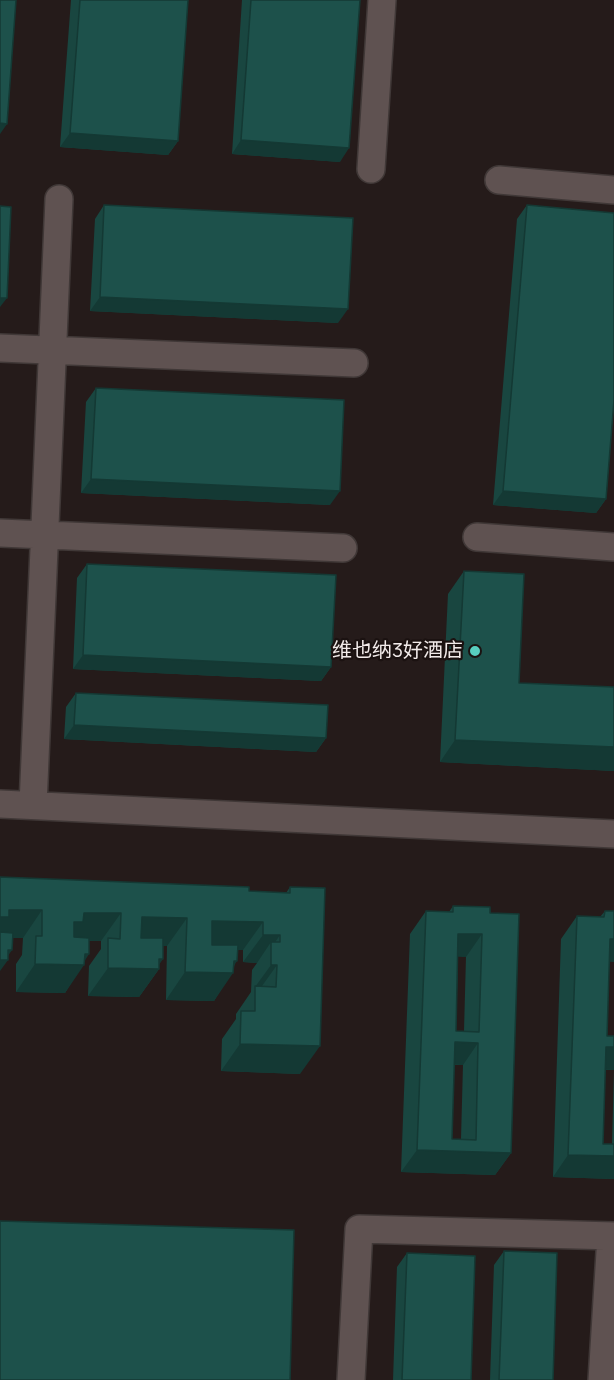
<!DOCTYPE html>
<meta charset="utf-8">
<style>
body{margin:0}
canvas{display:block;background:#251b1a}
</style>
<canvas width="614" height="1380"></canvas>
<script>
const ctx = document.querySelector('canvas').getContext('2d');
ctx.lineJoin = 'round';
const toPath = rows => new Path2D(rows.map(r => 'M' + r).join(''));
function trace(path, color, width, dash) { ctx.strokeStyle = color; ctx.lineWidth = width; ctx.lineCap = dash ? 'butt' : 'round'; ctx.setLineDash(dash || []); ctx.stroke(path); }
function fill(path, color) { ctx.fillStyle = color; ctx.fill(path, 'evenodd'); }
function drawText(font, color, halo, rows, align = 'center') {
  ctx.font = font + ' Manrope,"Noto Sans SC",sans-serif'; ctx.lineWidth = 4.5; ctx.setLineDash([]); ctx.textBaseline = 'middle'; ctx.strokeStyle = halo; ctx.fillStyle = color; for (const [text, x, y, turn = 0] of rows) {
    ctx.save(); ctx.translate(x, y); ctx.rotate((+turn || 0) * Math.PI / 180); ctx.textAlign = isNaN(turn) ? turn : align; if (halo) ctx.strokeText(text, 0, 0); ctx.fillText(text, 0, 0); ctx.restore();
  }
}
const minor = toPath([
 [371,169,382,0],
 [499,180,614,190],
 [0,348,354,363],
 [0,533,343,548],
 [477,537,614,547],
 [0,804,614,834],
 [33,805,59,199],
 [351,1380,359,1229,614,1236],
 [602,1380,611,1236]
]);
trace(minor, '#403837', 30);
trace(minor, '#5f5251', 27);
fill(toPath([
 [71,0,188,0,178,141,168,155,60,147],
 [242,0,360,0,340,162,232,154],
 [104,205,338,323,90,311,95,219],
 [527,205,606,499,596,513,493,505,517,219],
 [96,388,330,505,81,493,86,402],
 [87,564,331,667,321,681,73,669,77,578],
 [464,571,519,683,614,687,614,771,440,762,448,594],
 [76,693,326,738,316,752,64,739,66,707],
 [0,877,286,893,290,887,300,1074,221,1071,222,1039,236,1019,236,1014,251,992,252,970,257,963,243,962,243,950,238,950,234,967,214,1001,166,1000,167,946,163,946,159,964,159,969,139,997,88,996,89,966,101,949,101,941,89,941,84,961,65,993,16,992,16,964,22,955,23,938,13,938,8,956],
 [453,906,490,907,511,1153,495,1175,401,1172,410,934,426,911,449,912],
 [458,956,466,957,464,1031,456,1031],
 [454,1065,463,1065,461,1139,452,1139],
 [605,911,609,961,607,1036,614,1036,614,1179,553,1177,561,939,577,916,600,917],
 [605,1070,614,1070,612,1144,603,1144],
 [504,1251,553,1380,490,1380,494,1265],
 [407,1253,471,1380,393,1380,397,1267]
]), '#194640');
fill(toPath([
 [0,123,7,124,0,134],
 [70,133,178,141,168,155,60,147],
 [241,140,349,148,340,162,232,154],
 [100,297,348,309,338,323,90,311],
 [0,298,7,298,0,307],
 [91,479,340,491,330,505,81,493],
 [503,491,606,499,596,513,493,505],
 [83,655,331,667,321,681,73,669],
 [74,725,326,738,316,752,64,739],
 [455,740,614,747,614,771,440,762],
 [9,910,42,910,23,938,0,938,0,917],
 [84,913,121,913,101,941,70,941,74,922],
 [142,917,187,918,167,946,122,945],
 [212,921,263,922,243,950,193,949],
 [458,934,482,934,466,957,443,956],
 [263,935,280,935,271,948,271,942,257,963,243,962],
 [610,939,614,939,614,962,594,961],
 [8,950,12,950,5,960,8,960,0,971,0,960],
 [85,954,89,954,82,965,84,965,65,993,16,992,35,964],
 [159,959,163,959,156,969,159,969,139,997,88,996,108,968],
 [234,961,237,961,229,973,233,973,214,1001,166,1000,185,972],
 [271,965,277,965,257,993,255,987],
 [455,1042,478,1043,463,1065,439,1064],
 [240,1044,320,1046,300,1074,221,1071],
 [606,1047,614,1047,614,1070,590,1069],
 [417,1150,511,1153,495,1175,401,1172],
 [568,1155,614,1156,614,1179,553,1177]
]), '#143934');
const building = toPath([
 [0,0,16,0,7,124,0,123,0,0],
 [80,0,188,0,178,141,70,133,80,0],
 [251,0,360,0,349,148,241,140,251,0],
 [104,205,353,218,348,309,100,297,104,205],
 [527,205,614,213,614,400,606,499,503,491,527,205],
 [0,206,11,207,7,298,0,298,0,206],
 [96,388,344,400,340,491,91,479,96,388],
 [87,564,336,575,331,667,83,655,87,564],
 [464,571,524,574,519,683,614,687,614,747,455,740,464,571],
 [76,693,328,705,326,738,74,725,76,693],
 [0,877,249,887,249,891,290,893,290,887,325,888,320,1046,240,1044,241,1011,255,1011,255,986,276,987,277,965,271,965,271,942,280,942,280,935,263,935,263,922,212,921,212,945,238,945,237,961,234,961,233,973,185,972,187,918,142,917,141,938,163,938,163,959,159,959,159,969,108,968,108,938,120,939,121,913,84,913,83,922,74,922,74,937,89,938,89,954,85,954,84,965,35,964,36,936,42,936,42,910,9,910,9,917,0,917,0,877],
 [453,906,490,907,490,913,519,914,511,1153,417,1150,426,911,453,912,453,906],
 [458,934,482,934,479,1032,456,1031,458,934],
 [455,1042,478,1043,476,1140,452,1139,455,1042],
 [605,911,614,911,614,939,610,939,607,1036,614,1036,614,1047,606,1047,603,1144,614,1144,614,1156,568,1155,577,916,604,917,605,911],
 [0,932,13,933,12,950,8,950,8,960,0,960,0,932],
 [0,1221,294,1230,290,1380,0,1380,0,1221],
 [504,1251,557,1253,553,1380,499,1380,504,1251],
 [407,1253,475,1256,471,1380,402,1380,407,1253]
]);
fill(building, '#1d514b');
trace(building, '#143934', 1.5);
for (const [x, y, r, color] of [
 [475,651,6,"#58cebf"]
]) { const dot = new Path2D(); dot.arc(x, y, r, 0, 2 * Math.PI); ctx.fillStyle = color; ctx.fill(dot); trace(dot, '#1b1211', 2); }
drawText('20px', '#f2ebea', '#1b1211', [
 ["维也纳3好酒店",463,651]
], 'right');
</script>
